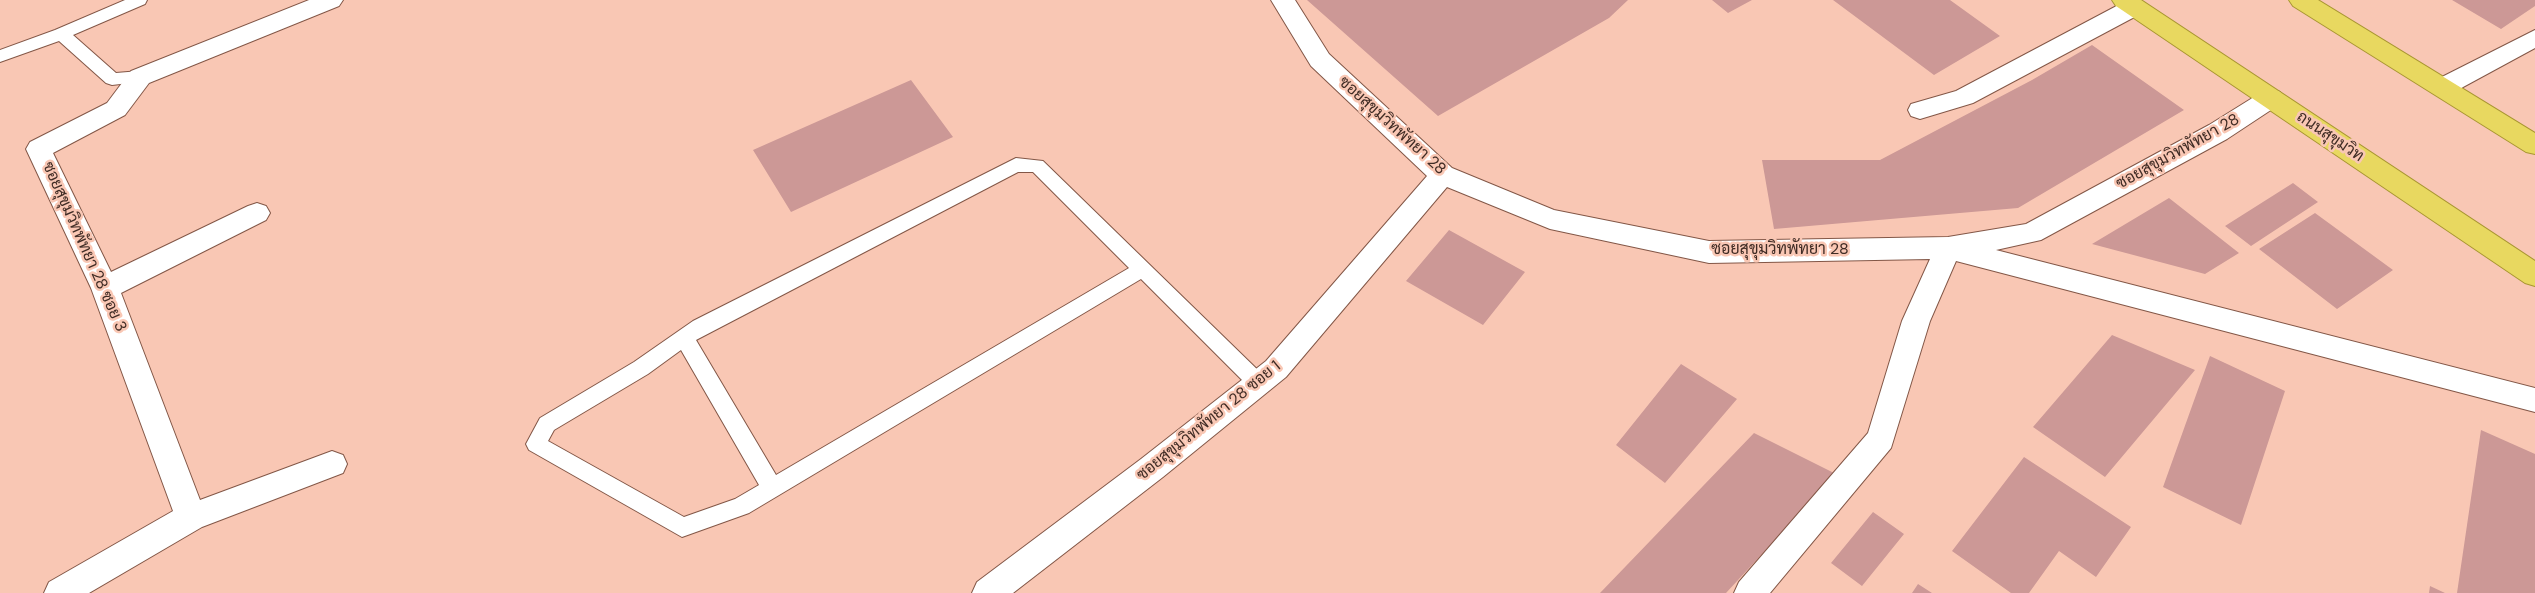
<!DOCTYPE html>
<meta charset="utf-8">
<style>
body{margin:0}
canvas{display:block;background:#f9c7b4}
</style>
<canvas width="2535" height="593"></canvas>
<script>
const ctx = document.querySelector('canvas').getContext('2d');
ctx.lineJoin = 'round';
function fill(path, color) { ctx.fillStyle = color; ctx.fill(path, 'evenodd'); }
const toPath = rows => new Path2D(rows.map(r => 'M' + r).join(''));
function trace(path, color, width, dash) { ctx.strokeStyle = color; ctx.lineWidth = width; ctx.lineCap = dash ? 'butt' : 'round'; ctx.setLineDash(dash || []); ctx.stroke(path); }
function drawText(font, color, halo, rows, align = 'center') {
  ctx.font = font + ' "DM Sans",Sarabun,sans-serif'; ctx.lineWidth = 5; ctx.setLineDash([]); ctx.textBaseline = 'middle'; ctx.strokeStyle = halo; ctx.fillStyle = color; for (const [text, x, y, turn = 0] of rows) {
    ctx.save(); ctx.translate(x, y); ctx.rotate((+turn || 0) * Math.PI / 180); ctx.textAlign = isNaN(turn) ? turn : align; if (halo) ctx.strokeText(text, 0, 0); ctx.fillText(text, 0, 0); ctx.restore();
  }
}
fill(toPath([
 [1307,0,1628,0,1609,18,1438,116],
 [1712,0,1752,0,1728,13],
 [1833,0,1950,0,2000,36,1934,75],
 [2452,0,2535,0,2535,6,2501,29],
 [2092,45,2184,110,2018,208,1774,229,1762,160,1880,160,2032,80],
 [911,80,953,137,791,212,753,150],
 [2293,183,2318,202,2251,246,2225,226],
 [2169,198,2239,253,2205,274,2092,244],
 [2315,213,2393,270,2337,309,2259,249],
 [1449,230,1525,272,1483,325,1406,281],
 [2112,335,2195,370,2105,477,2033,427],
 [2210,356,2285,391,2241,525,2163,487],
 [1681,364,1737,399,1665,483,1616,445],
 [2481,430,2535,454,2535,593,2457,593],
 [1754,433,1836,474,1726,593,1600,593],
 [2024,457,2131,527,2096,577,2059,551,2029,593,2011,593,1952,551],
 [1873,512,1904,534,1862,586,1831,563],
 [1918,584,1932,593,1912,593],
 [2430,586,2445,593,2429,593]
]), '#cc9896');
const service = toPath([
 [125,0,147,0,145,4,73,35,116,73,140,71,146,73,148,77,146,81,112,85,106,83,59,41,0,62,0,50,55,30,125,0],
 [1016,158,1043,161,1265,377,1268,383,1265,389,1258,391,1251,389,1141,279,749,513,682,537,529,450,526,444,540,418,634,362,693,321,1016,158],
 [1018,172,1033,172,1129,268,776,475,696,340,1018,172],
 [681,350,759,485,735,499,684,517,548,441,554,430,648,374,681,350]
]);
const minor = toPath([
 [309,0,343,0,339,6,149,83,125,115,53,153,111,272,248,206,257,203,266,206,270,213,266,220,121,293,200,500,332,451,343,455,347,464,343,473,202,527,89,593,44,593,49,582,173,511,91,288,26,149,30,142,107,103,131,71,309,0],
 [1271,0,1295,0,1329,54,1452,168,1554,210,1709,241,1948,237,2026,224,2209,125,2262,92,2271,89,2280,92,2283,98,2280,104,2227,139,2041,240,1996,250,2535,388,2535,412,1956,261,1930,321,1891,448,1770,593,1734,593,1739,582,1868,433,1902,321,1930,259,1709,263,1550,229,1447,187,1286,377,1163,477,1013,593,972,593,977,582,1141,459,1266,361,1427,176,1311,66,1271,0],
 [2137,0,2142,1,2146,7,2142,13,1973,103,1920,119,1911,116,1908,110,1911,104,1956,91,2126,1,2137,0],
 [2535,30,2535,48,2452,93,2443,96,2434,93,2431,87,2434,81,2535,30]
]);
const trunk = toPath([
 [2112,0,2141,0,2535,261,2535,286,2525,283,2116,6,2112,0],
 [2289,0,2318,0,2535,133,2535,154,2526,152,2293,6,2289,0]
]);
trace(service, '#835747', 2);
trace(minor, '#835747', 2);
trace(trunk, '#a99632', 2);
fill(service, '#fff');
fill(minor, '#fff');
fill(trunk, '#e8d860');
drawText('16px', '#402c25', '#f9c7b4', [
 ["ซอยสุขุมวิทพัทยา 28",1392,126,42],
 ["ถนนสุขุมวิท",2330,137,34],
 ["ซอยสุขุมวิทพัทยา 28",2178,152,-29],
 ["ซอยสุขุมวิทพัทยา 28 ซอย 3",84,247,66],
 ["ซอยสุขุมวิทพัทยา 28",1780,250],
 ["ซอยสุขุมวิทพัทยา 28 ซอย 1",1209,421,-39]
]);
</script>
